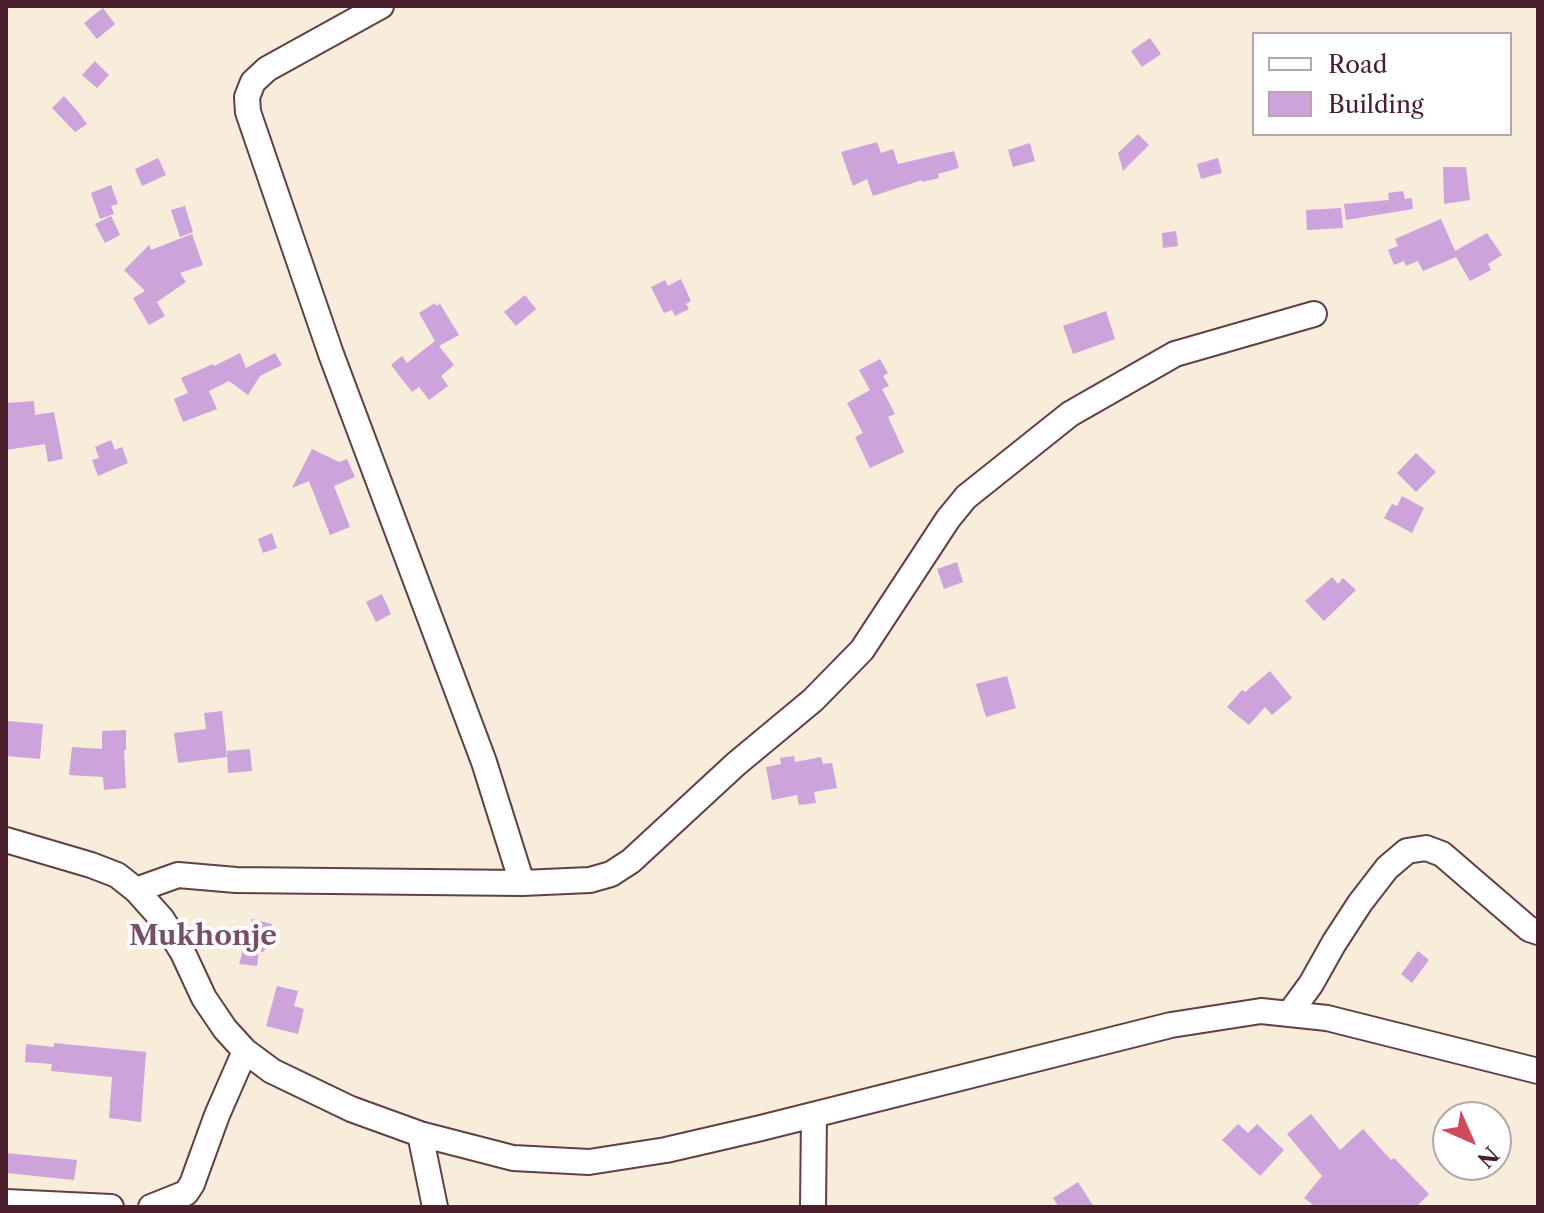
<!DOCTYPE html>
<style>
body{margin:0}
#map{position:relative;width:1544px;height:1213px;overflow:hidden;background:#f8ecdb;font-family:"Libre Caslon Text",serif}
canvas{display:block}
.frame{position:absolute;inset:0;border:8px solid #4a1f2b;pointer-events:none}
.legend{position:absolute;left:1252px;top:32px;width:260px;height:104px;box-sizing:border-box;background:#fff;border:2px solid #b7a5aa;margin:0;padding:10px 14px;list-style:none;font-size:24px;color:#4a1f2b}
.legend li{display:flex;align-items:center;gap:16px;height:40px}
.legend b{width:40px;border:2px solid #b7a5aa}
.north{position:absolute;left:1432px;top:1101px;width:80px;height:80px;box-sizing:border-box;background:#fff;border:2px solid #b7a5aa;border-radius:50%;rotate:135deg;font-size:22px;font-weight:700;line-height:32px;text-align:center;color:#4a1f2b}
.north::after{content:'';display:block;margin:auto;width:28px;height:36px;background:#d1495b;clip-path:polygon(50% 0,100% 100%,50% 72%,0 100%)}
</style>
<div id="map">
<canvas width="1544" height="1213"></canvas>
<div class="frame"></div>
<ul class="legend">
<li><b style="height:10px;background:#fff"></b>Road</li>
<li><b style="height:22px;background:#cca3da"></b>Building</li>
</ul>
<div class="north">N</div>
</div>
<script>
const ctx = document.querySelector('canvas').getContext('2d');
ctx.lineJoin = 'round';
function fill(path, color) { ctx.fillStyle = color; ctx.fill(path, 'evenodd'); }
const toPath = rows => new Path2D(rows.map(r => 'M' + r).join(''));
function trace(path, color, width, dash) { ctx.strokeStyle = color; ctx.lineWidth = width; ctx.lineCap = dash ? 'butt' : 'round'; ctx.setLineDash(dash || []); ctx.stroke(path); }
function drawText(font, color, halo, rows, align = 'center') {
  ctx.font = font + ' "Libre Caslon Text",serif'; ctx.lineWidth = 8; ctx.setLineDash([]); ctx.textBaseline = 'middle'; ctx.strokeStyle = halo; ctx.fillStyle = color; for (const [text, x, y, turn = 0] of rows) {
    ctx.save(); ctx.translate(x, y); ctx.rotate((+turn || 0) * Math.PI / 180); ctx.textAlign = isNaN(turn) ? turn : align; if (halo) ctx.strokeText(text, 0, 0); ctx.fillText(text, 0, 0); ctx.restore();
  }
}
fill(toPath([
 [103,8,115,24,97,39,84,23],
 [1150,38,1161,54,1142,67,1131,51],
 [95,61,109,75,97,88,82,75],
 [64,96,79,113,87,124,75,132,52,108],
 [1138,134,1149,145,1123,171,1118,153],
 [877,142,881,153,893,149,898,164,954,151,959,168,938,174,939,178,922,182,922,180,873,196,867,179,853,186,841,152],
 [1030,143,1035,161,1013,167,1008,150],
 [158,158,166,175,142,186,135,169],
 [1218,158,1222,173,1201,179,1197,164],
 [1443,167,1466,167,1470,200,1444,204],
 [111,185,118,204,111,206,114,214,100,219,91,193],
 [1403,191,1405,199,1412,198,1413,209,1346,220,1344,204,1389,200,1388,193],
 [185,206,193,232,180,237,171,210],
 [1341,208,1343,228,1307,230,1306,210],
 [111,216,120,235,105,243,95,224],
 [1441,219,1455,251,1487,233,1502,255,1488,264,1491,270,1470,281,1456,257,1423,271,1418,261,1406,266,1404,261,1394,265,1388,250,1398,246,1395,239],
 [1176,231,1178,246,1163,248,1162,233],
 [192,234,203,265,180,273,186,282,157,302,165,316,149,325,133,298,145,291,124,270,149,245,151,250],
 [681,279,691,301,686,304,689,309,675,316,672,310,664,313,651,287,665,280,668,286],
 [525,295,536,309,516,326,504,312],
 [435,303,436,306,440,304,459,335,439,346,454,365,441,376,448,386,429,400,419,387,412,392,391,365,402,356,407,363,435,341,419,313],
 [1106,311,1115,339,1073,354,1063,326],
 [240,353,246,368,275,353,282,365,260,376,248,395,229,381,209,391,217,409,183,422,174,399,188,393,181,378,213,364,214,366],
 [880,359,888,373,883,376,889,386,882,389,895,414,888,417,904,452,870,468,855,437,863,433,847,403,870,390,859,370],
 [34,401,35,415,54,412,63,459,48,462,45,444,6,450,6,403],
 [111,440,115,450,122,447,128,463,98,476,92,460,99,458,95,447],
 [312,449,339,462,347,459,355,477,334,486,350,527,330,535,309,481,292,488],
 [1416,453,1436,472,1416,492,1397,473],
 [1402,496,1424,508,1412,533,1384,518,1392,504,1397,506],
 [272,533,277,548,263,553,258,539],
 [957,562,963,582,944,589,937,569],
 [1332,577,1338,584,1343,578,1356,590,1324,621,1305,601],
 [382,594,391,614,376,622,366,602],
 [1270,671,1292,698,1272,715,1265,707,1249,725,1227,707,1242,690,1245,692],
 [1007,676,1016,708,986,717,976,684],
 [222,711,227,757,178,763,174,733,206,729,204,713],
 [8,721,43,724,40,759,6,756],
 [126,730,126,750,124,750,126,788,104,790,103,777,69,775,72,747,102,749,102,731],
 [250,749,252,771,228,773,227,751],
 [794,756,795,762,821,757,823,764,832,763,837,788,814,792,816,803,799,805,797,795,772,800,766,767,781,764,780,758],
 [252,919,272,924,264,952,259,951,257,966,239,964],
 [1418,951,1429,960,1412,983,1401,974],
 [277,986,298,991,294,1006,304,1009,298,1034,266,1026],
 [54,1043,146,1052,141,1122,109,1118,112,1077,51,1071,52,1064,25,1062,26,1044,54,1047],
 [1311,1114,1340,1150,1363,1129,1391,1160,1394,1158,1429,1194,1416,1207,1316,1207,1304,1198,1322,1176,1287,1134],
 [1238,1124,1248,1133,1257,1124,1284,1150,1260,1176,1222,1140],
 [6,1153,77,1160,74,1180,6,1173],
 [1078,1182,1094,1207,1059,1207,1053,1198]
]), '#cca3da');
const minor = toPath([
 [381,6,267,69,253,82,247,97,248,112,331,354,484,762,522,883],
 [6,840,91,865,117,875,136,890,162,919,183,953,204,998,225,1029,245,1051,272,1071,351,1109,420,1134,513,1158,589,1162,666,1150,761,1128,1171,1025,1261,1011,1327,1018,1538,1071],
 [136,890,178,875,236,880,522,883,590,880,611,874,631,861,736,764,813,700,862,650,948,519,966,497,1070,414,1175,354,1314,314],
 [1289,1014,1311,984,1334,943,1360,903,1387,868,1407,851,1426,848,1442,854,1529,929,1538,932],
 [420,1134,435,1207],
 [6,1202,111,1207],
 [151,1207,186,1193,192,1184,217,1115,245,1051],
 [813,1207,814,1115]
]);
trace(minor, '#643e45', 28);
trace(minor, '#fff', 24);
drawText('bold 28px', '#784d68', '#fff', [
 ["Mukhonje",203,937]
]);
</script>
